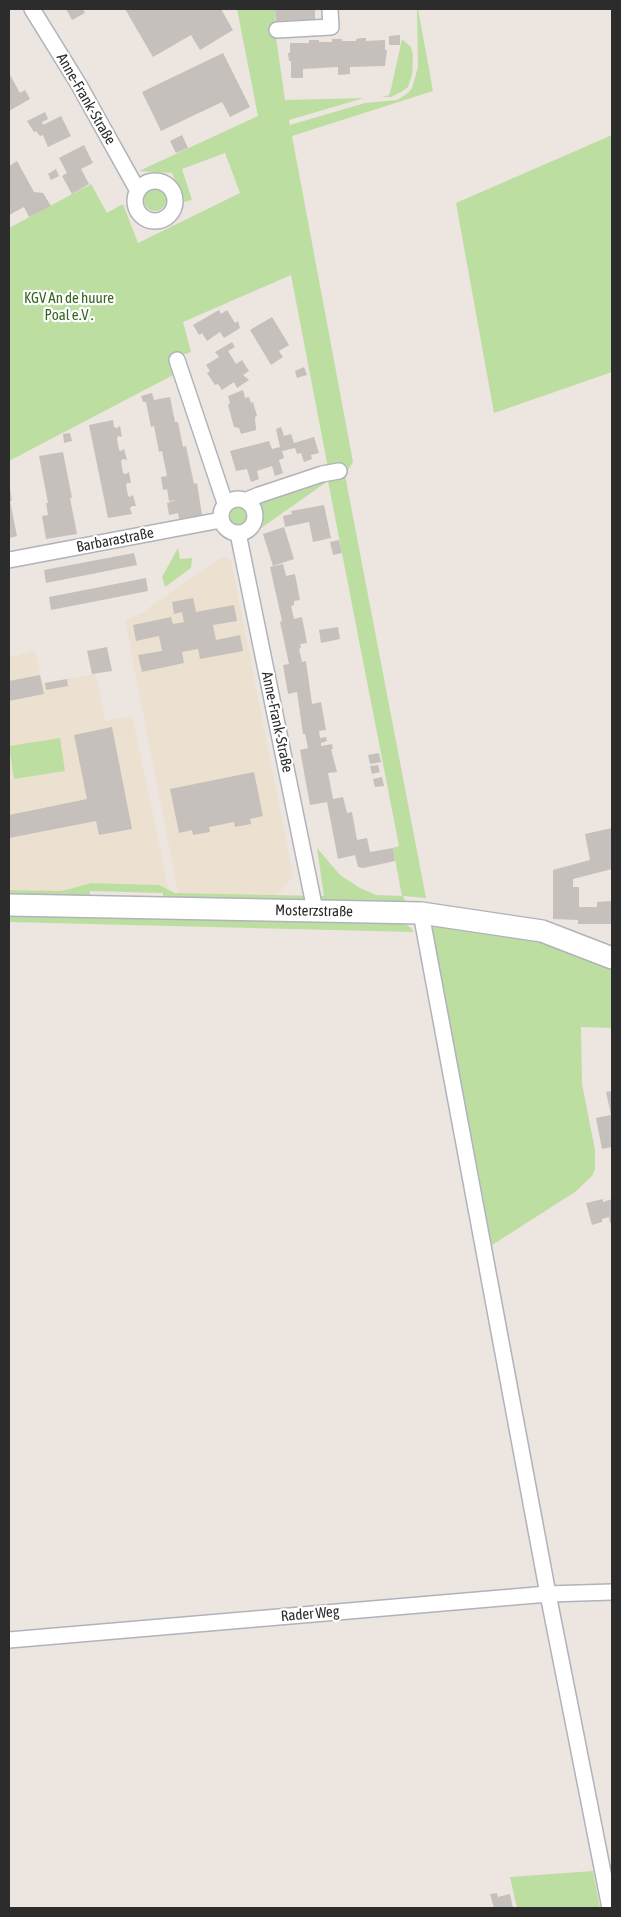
<!DOCTYPE html>
<meta charset="utf-8">
<style>
body{margin:0}
#map{position:relative;width:621px;height:1917px;overflow:hidden;background:#ece5e0;font-family:"Asap Condensed",sans-serif}
canvas{display:block}
.frame{position:absolute;inset:0;border:10px solid #2c2c2c;pointer-events:none}
</style>
<div id="map">
<canvas width="621" height="1917"></canvas>
<div class="frame"></div>
</div>
<script>
const ctx = document.querySelector('canvas').getContext('2d');
ctx.lineJoin = 'round';
function fill(path, color) { ctx.fillStyle = color; ctx.fill(path, 'evenodd'); }
const toPath = rows => new Path2D(rows.map(r => 'M' + r).join(''));
function trace(path, color, width, dash) { ctx.strokeStyle = color; ctx.lineWidth = width; ctx.lineCap = dash ? 'butt' : 'round'; ctx.setLineDash(dash || []); ctx.stroke(path); }
function drawText(font, color, halo, rows, align = 'center') {
  ctx.font = font + ' "Asap Condensed",sans-serif'; ctx.lineWidth = 4.5; ctx.setLineDash([]); ctx.textBaseline = 'middle'; ctx.strokeStyle = halo; ctx.fillStyle = color; for (const [text, x, y, turn = 0] of rows) {
    ctx.save(); ctx.translate(x, y); ctx.rotate((+turn || 0) * Math.PI / 180); ctx.textAlign = isNaN(turn) ? turn : align; if (halo) ctx.strokeText(text, 0, 0); ctx.fillText(text, 0, 0); ctx.restore();
  }
}
fill(toPath([
 [222,557,231,560,293,876,277,895,178,893,125,620,140,614],
 [35,650,42,683,96,674,105,721,132,716,169,890,159,885,91,883,62,891,9,890,9,658]
]), '#ece0d1');
fill(toPath([
 [237,9,275,9,276,37,285,100,364,98,289,120,290,125,365,103,397,100,408,93,412,88,418,67,417,9,418,9,433,91,292,136,353,462,345,475,426,898,403,896,407,904,163,903,163,893,90,891,89,902,9,899,9,890,62,891,91,883,159,885,175,893,324,896,317,848,340,875,360,888,376,895,402,896,393,848,399,846,328,481,254,533,260,515,258,506,260,499,271,498,306,489,307,486,328,480,328,468,291,275,183,322,191,352,173,358,177,373,9,461,9,228,91,184,107,213,123,204,138,243,240,193,225,153,182,169,192,200,184,202,172,173,139,171,258,116],
 [402,39,411,47,413,56,412,75,408,87,401,92,391,97,382,97,389,95,391,89],
 [612,135,612,372,494,413,456,203],
 '144 200a11 11 0 1 1 22 0a11 11 0 1 1-22 0Z',
 '227 516a11 11 0 1 1 22 0a11 11 0 1 1-22 0Z',
 [178,548,180,559,192,558,191,568,165,587,162,577],
 [60,738,65,771,14,779,9,746],
 [9,912,402,921,412,929,413,932,9,922],
 [431,922,474,927,556,945,612,966,612,1028,581,1027,582,1084,595,1150,595,1169,592,1176,575,1192,492,1245],
 [593,1871,600,1908,517,1908,510,1877]
]), '#bddea1');
fill(toPath([
 [66,9,83,9,85,13,72,20],
 [125,9,221,9,233,30,200,50,191,35,153,57],
 [275,9,315,9,315,20,276,21],
 [400,35,400,45,389,45,389,36],
 [361,38,366,38,366,41,385,40,385,50,387,50,385,66,350,67,350,74,338,75,338,67,303,69,303,78,291,78,291,61,289,61,288,53,290,53,290,43,309,43,309,40,319,40,319,42,332,42,332,39,342,39,342,41,356,41,356,39],
 [223,53,250,107,230,117,222,102,161,131,142,92],
 [9,73,20,93,25,90,30,99,9,111],
 [45,112,48,119,42,122,43,125,61,116,71,136,48,147,43,135,40,136,36,131,34,132,27,121],
 [182,135,188,148,176,153,170,141],
 [84,145,93,163,81,169,89,184,72,194,62,176,67,173,59,158],
 [17,161,34,192,43,193,51,206,29,217,24,207,9,215,9,166],
 [56,169,59,176,51,180,48,174],
 [219,310,221,314,227,310,235,323,238,321,240,328,224,338,220,332,207,341,202,333,199,335,193,325],
 [272,317,289,345,279,351,283,357,271,365,250,330],
 [232,342,235,347,228,351,236,364,242,360,249,371,243,375,249,380,237,388,234,382,222,390,218,384,215,385,207,373,210,371,206,365,219,357,215,352],
 [304,367,307,375,297,378,295,371],
 [243,390,245,398,249,397,251,403,253,402,257,416,255,417,256,430,241,434,239,428,234,427,228,405,230,403,228,396],
 [152,393,154,400,170,397,175,422,178,422,183,447,186,446,194,484,197,483,202,515,179,519,178,513,169,515,167,503,176,500,169,501,167,489,163,490,161,477,167,476,162,451,159,452,154,426,151,427,146,402,143,402,141,396],
 [113,420,114,427,117,428,120,426,122,437,118,436,117,438,119,450,121,451,124,449,127,460,123,459,121,461,123,473,126,474,129,472,131,483,127,483,126,485,127,490,128,496,130,497,133,495,136,506,132,506,130,508,132,514,108,518,89,425],
 [281,427,284,436,291,434,294,443,314,437,319,453,311,455,312,459,304,462,301,453,297,454,295,448,282,451,284,458,279,460,283,473,275,476,272,466,257,471,259,479,251,482,247,469,236,471,230,451,269,441,272,449,280,447,276,429],
 [70,433,72,441,64,443,63,434],
 [63,452,72,498,70,498,77,534,46,539,42,516,48,515,46,503,48,503,39,456],
 [10,489,12,501,10,501,17,536,9,538],
 [324,505,331,538,313,542,309,522,285,527,283,516,292,514,291,511],
 [284,527,294,559,273,566,263,534],
 [339,540,342,553,333,555,330,542],
 [134,553,137,565,46,583,44,570],
 [283,564,286,576,295,574,300,600,294,601,294,605,291,606,294,619,302,617,307,643,300,644,301,648,299,649,302,662,306,661,312,704,321,702,326,730,319,731,320,738,326,737,327,741,321,743,321,746,332,744,333,749,331,749,337,772,328,773,333,799,343,797,347,813,352,812,357,840,367,838,370,852,393,848,395,861,363,868,358,867,355,855,338,859,327,802,310,805,300,750,308,748,305,734,303,734,297,692,288,694,283,665,289,664,280,622,282,621,270,567],
 [146,578,148,591,51,610,49,597],
 [193,598,196,612,234,605,237,621,213,625,216,640,240,635,243,651,200,659,198,649,182,652,184,663,142,672,138,655,162,651,159,636,136,641,133,625,171,617,173,624,184,622,182,612,174,614,172,602],
 [338,627,340,639,321,643,319,630],
 [107,647,112,671,92,674,87,651],
 [40,675,44,694,9,701,9,681],
 [67,679,68,686,46,690,45,683],
 [112,727,132,829,99,835,96,821,9,838,9,815,87,799,74,735],
 [379,753,381,762,370,764,368,755],
 [378,765,380,772,372,774,370,766],
 [254,772,263,816,250,819,251,824,235,827,234,822,209,827,210,832,193,835,192,830,179,833,170,789],
 [382,777,384,786,375,787,373,779],
 [612,828,612,869,573,879,573,887,579,887,579,907,597,907,597,902,612,901,612,924,578,924,578,920,553,919,553,870,590,860,585,834],
 [612,1091,612,1147,602,1149,596,1118,611,1115,606,1092],
 [603,1199,603,1202,612,1199,612,1223,610,1223,609,1217,602,1219,602,1222,592,1225,586,1203],
 [497,1893,498,1897,510,1894,513,1908,494,1908,490,1894]
]), '#c5c0bb');
const street = toPath([
 [32,9,79,85,138,191],
 [277,30,331,27,330,9],
 '135 201a20 20 0 1 1 40 0a20 20 0 1 1-40 0Z',
 [177,360,225,503],
 '221 516a17 17 0 1 1 34 0a17 17 0 1 1-34 0Z',
 [247,500,259,495,322,474,339,471],
 [238,533,315,910],
 [9,560,221,520],
 [421,913,548,1594,610,1908],
 [9,1640,548,1594,612,1592]
]);
const secondary = toPath([
 [9,905,421,913,542,931,612,958]
]);
trace(street, '#b0b3bb', 18);
trace(secondary, '#b0b3bb', 24);
trace(street, '#fff', 15);
trace(secondary, '#fff', 21);
drawText('15px', '#2c2c2c', '#fff', [
 ["Anne-Frank-Straße",86,99,60],
 ["Barbarastraße",115,540,-11],
 ["Anne-Frank-Straße",277,722,78],
 ["Mosterzstraße",314,911,1],
 ["Rader Weg",310,1614,-5]
]);
drawText('15px', '#376421', '#fff', [
 ["KGV An de huure",69,298],
 ["Poal e.V .",69,315]
]);
</script>
